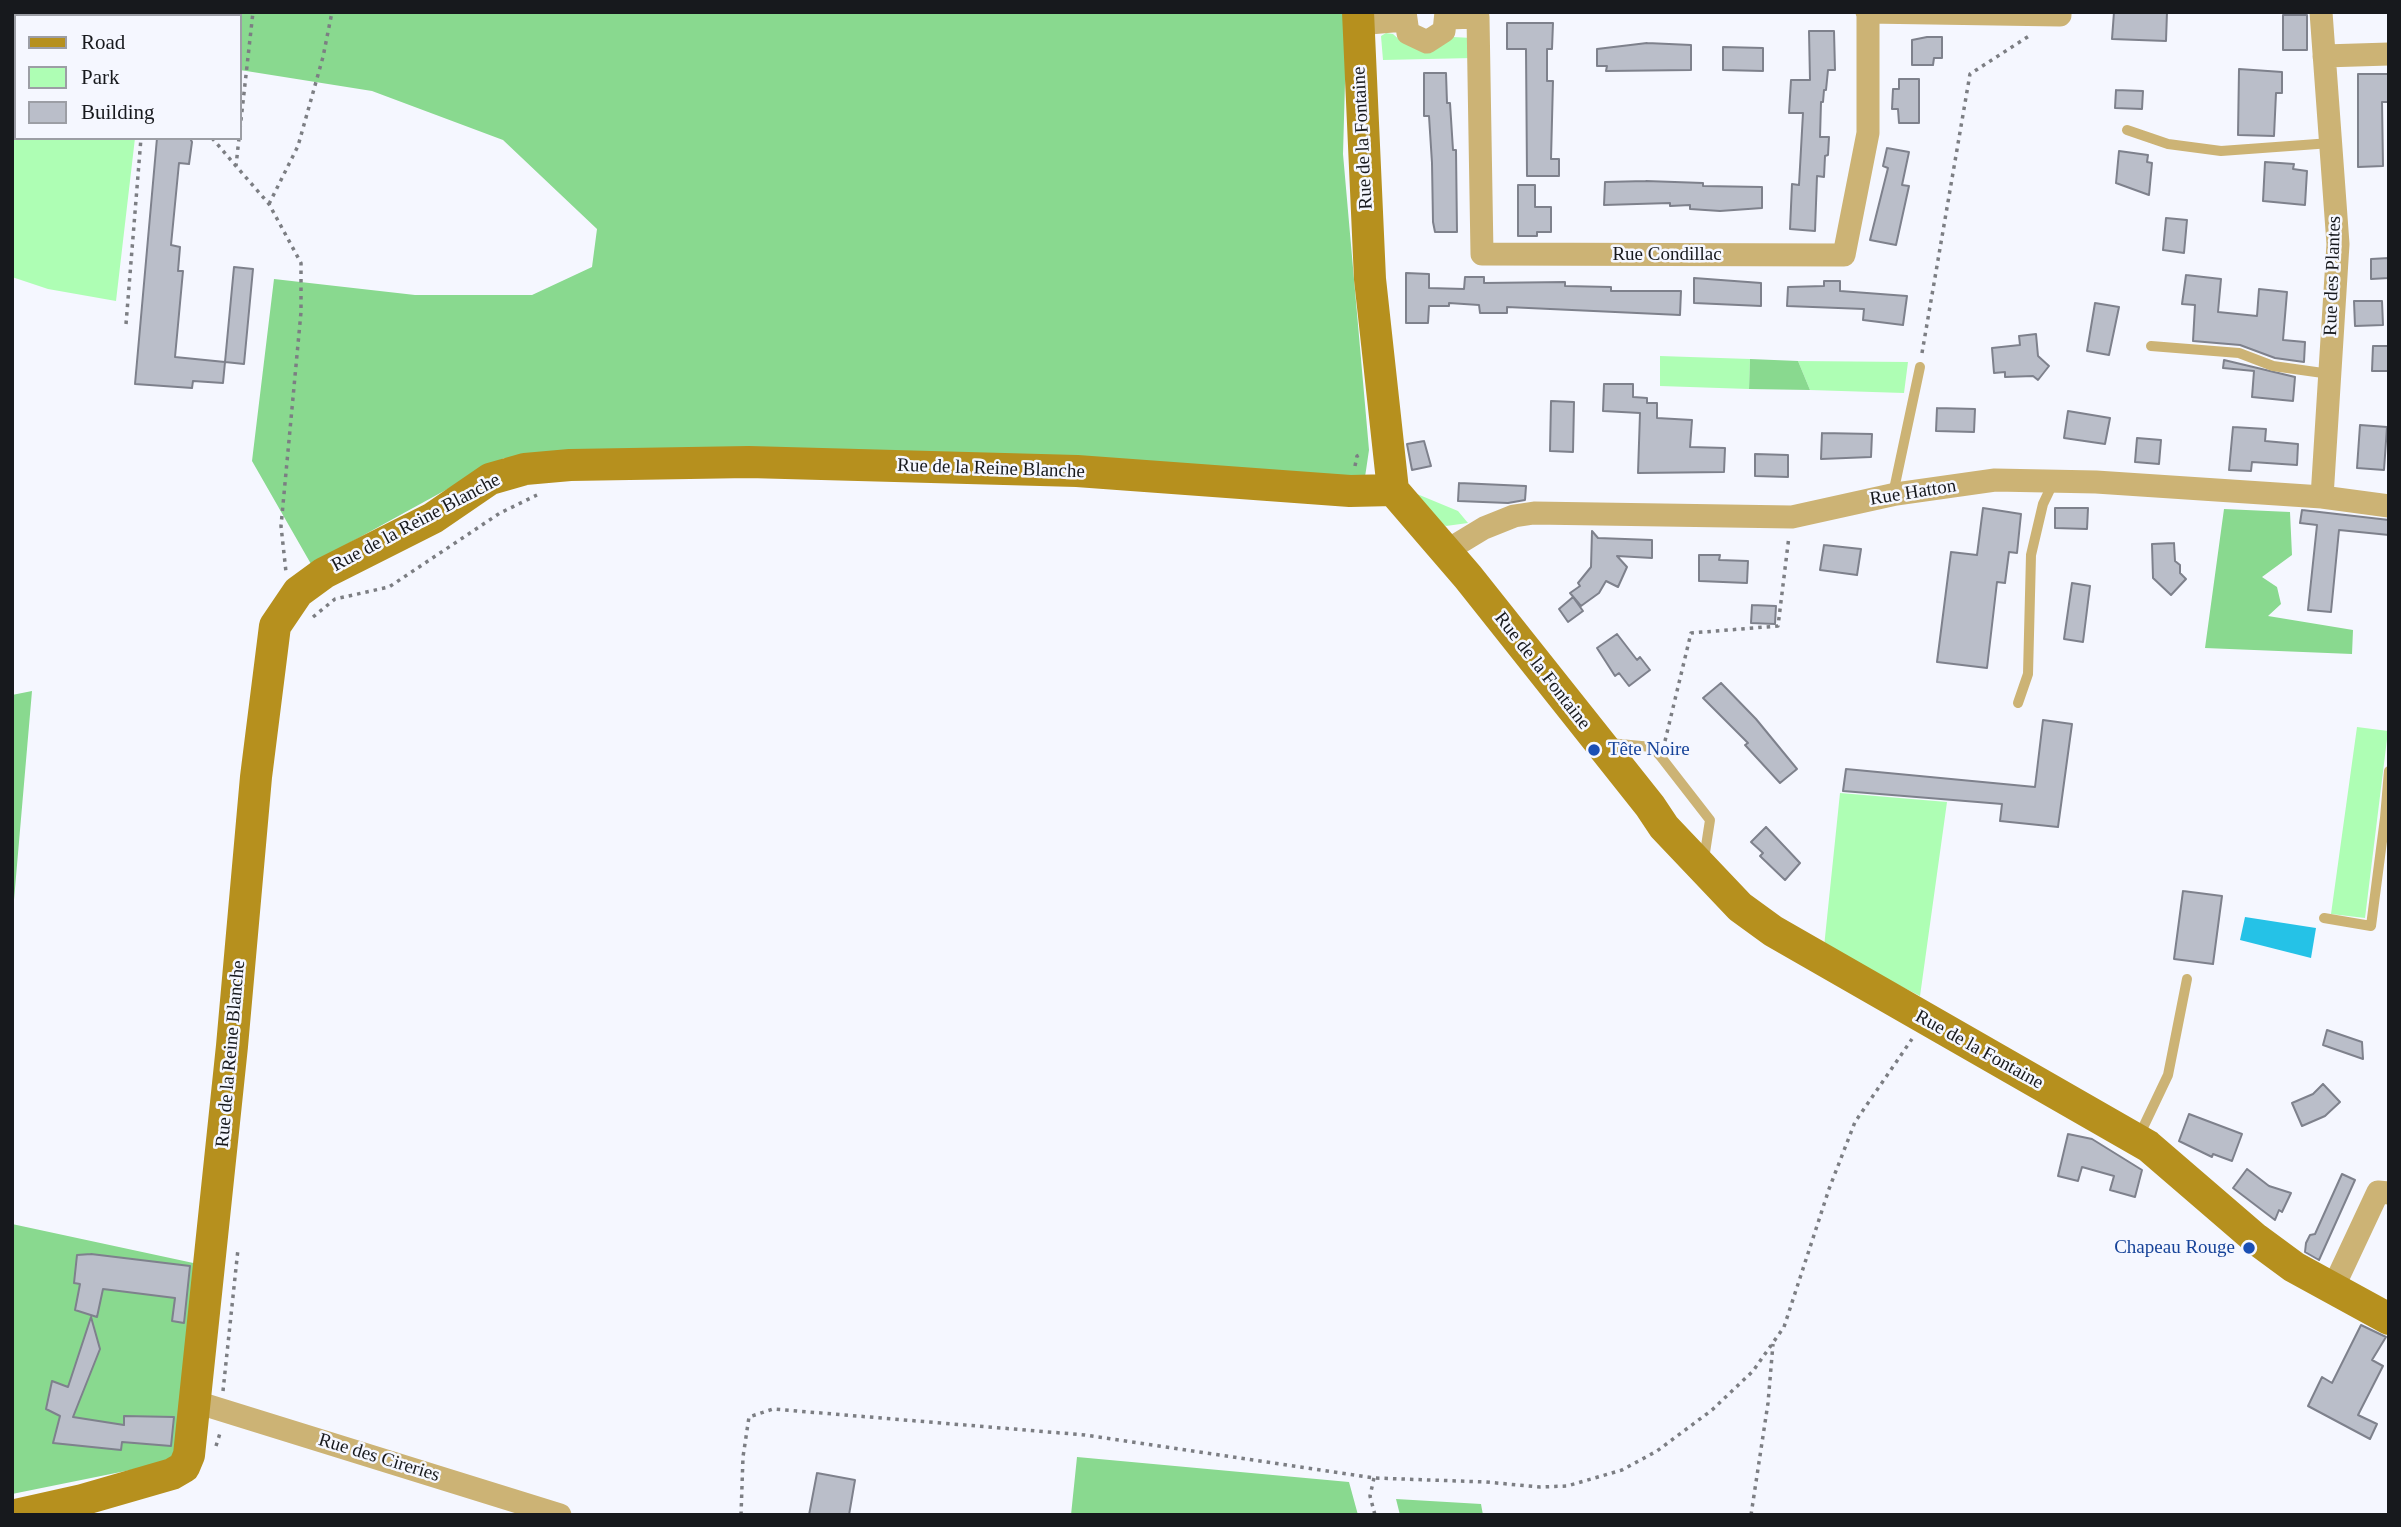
<!DOCTYPE html>
<meta charset="utf-8">
<style>
body{margin:0}
#map{position:relative;width:2401px;height:1527px;overflow:hidden;background:#f5f7ff;font-family:"Times New Roman",serif}
canvas{display:block}
.frame{position:absolute;inset:0;border:14px solid #17191d;pointer-events:none}
.legend{position:absolute;left:14px;top:14px;width:228px;height:126px;box-sizing:border-box;background:#f5f7ff;border:2px solid #9c9ea5;margin:0;padding:9px 12px;list-style:none;font-size:21px;color:#17191d}
.legend li{display:flex;align-items:center;gap:14px;height:35px}
.legend b{width:35px;border:2px solid #9c9ea5}
</style>
<div id="map">
<canvas width="2401" height="1527"></canvas>
<div class="frame"></div>
<ul class="legend">
<li><b style="height:9px;background:#b6901e"></b>Road</li>
<li><b style="height:19px;background:#aefeb4"></b>Park</li>
<li><b style="height:19px;background:#babec9"></b>Building</li>
</ul>
</div>
<script>
const ctx = document.querySelector('canvas').getContext('2d');
ctx.lineJoin = 'round';
function fill(path, color) { ctx.fillStyle = color; ctx.fill(path, 'evenodd'); }
const toPath = rows => new Path2D(rows.map(r => 'M' + r).join(''));
function trace(path, color, width, dash) { ctx.strokeStyle = color; ctx.lineWidth = width; ctx.lineCap = dash ? 'butt' : 'round'; ctx.setLineDash(dash || []); ctx.stroke(path); }
function drawText(font, color, halo, rows, align = 'center') {
  ctx.font = font + ' "Times New Roman",serif'; ctx.lineWidth = 5; ctx.setLineDash([]); ctx.textBaseline = 'middle'; ctx.strokeStyle = halo; ctx.fillStyle = color; for (const [text, x, y, turn = 0] of rows) {
    ctx.save(); ctx.translate(x, y); ctx.rotate((+turn || 0) * Math.PI / 180); ctx.textAlign = isNaN(turn) ? turn : align; if (halo) ctx.strokeText(text, 0, 0); ctx.fillText(text, 0, 0); ctx.restore();
  }
}
fill(toPath([
 [12,12,90,12,90,16,16,16,16,138,135,138,116,301,48,289,12,277],
 [1386,33,1393,34,1403,43,1453,37,1472,38,1473,58,1383,60,1381,36],
 [1660,356,1750,359,1749,389,1660,386],
 [1798,361,1908,362,1904,393,1810,390],
 [1417,494,1458,511,1468,523,1446,526,1437,521],
 [2357,727,2388,731,2365,918,2331,914],
 [1840,793,1947,802,1920,996,1824,947]
]), '#aefeb4');
fill(toPath([
 [90,12,1347,12,1343,154,1369,450,1365,477,504,458,311,564,252,461,274,279,415,295,532,295,592,267,597,229,503,140,372,91,240,70,240,16,90,16],
 [1750,359,1798,361,1810,390,1749,389],
 [2224,509,2290,512,2292,555,2262,577,2277,587,2281,604,2268,616,2353,630,2352,654,2205,648],
 [32,691,12,923,12,695],
 [12,1224,198,1264,180,1460,12,1494],
 [1077,1457,1349,1482,1358,1515,1071,1515],
 [1396,1499,1481,1504,1483,1515,1400,1515]
]), '#89d98f');
fill(toPath([
 [2245,917,2316,928,2311,958,2240,940]
]), '#25c2e7');
const building = toPath([
 [2114,12,2167,12,2166,41,2112,39,2114,12],
 [2283,15,2307,15,2307,50,2283,50,2283,15],
 [1507,23,1553,23,1552,49,1547,49,1547,81,1553,81,1551,159,1559,159,1559,176,1527,176,1526,49,1507,49,1507,23],
 [1809,31,1834,31,1835,70,1828,70,1826,90,1824,90,1823,102,1821,102,1820,137,1829,137,1828,155,1825,156,1824,177,1817,176,1815,231,1790,229,1792,184,1799,185,1803,113,1789,113,1791,80,1810,80,1809,31],
 [1927,37,1942,37,1942,58,1934,58,1933,65,1912,65,1912,40,1927,37],
 [1647,43,1691,45,1691,70,1606,71,1607,66,1597,66,1597,49,1647,43],
 [1723,47,1763,48,1763,71,1723,70,1723,47],
 [2239,69,2282,72,2282,93,2276,93,2274,136,2238,135,2239,69],
 [1424,73,1446,73,1447,103,1450,103,1453,150,1456,150,1457,232,1435,232,1433,222,1432,163,1429,116,1424,116,1424,73],
 [2358,74,2388,74,2388,102,2382,102,2383,166,2358,167,2358,74],
 [1899,79,1919,79,1919,123,1899,123,1898,109,1892,109,1893,89,1899,89,1899,79],
 [2116,90,2143,91,2142,109,2115,108,2116,90],
 [157,138,190,138,192,142,189,164,179,163,171,245,180,247,178,271,183,271,175,357,225,362,223,383,193,381,192,388,135,384,157,138],
 [1887,148,1909,152,1902,185,1909,186,1896,245,1870,240,1888,168,1883,166,1887,148],
 [2119,151,2148,155,2147,162,2152,163,2149,195,2116,183,2119,151],
 [2265,162,2294,164,2293,169,2307,171,2305,205,2263,201,2265,162],
 [1646,181,1703,183,1703,186,1762,187,1762,208,1720,211,1690,209,1690,205,1670,206,1670,203,1604,205,1605,182,1646,181],
 [1518,185,1535,185,1535,207,1551,207,1551,232,1537,232,1537,236,1518,236,1518,185],
 [2166,218,2187,220,2184,253,2163,250,2166,218],
 [2389,258,2389,278,2371,279,2371,259,2389,258],
 [234,267,253,269,244,364,225,362,234,267],
 [1406,273,1429,274,1429,288,1464,289,1465,277,1484,277,1484,283,1565,282,1565,286,1611,287,1611,291,1681,291,1680,315,1507,307,1507,313,1480,313,1479,305,1449,303,1449,306,1429,306,1428,323,1406,323,1406,273],
 [2186,275,2221,279,2218,312,2257,316,2259,289,2287,292,2283,340,2305,342,2304,362,2275,358,2240,345,2193,341,2195,305,2182,304,2186,275],
 [1694,278,1761,283,1761,306,1694,303,1694,278],
 [1824,281,1840,281,1840,291,1907,296,1903,325,1863,320,1864,309,1787,306,1788,287,1824,286,1824,281],
 [2354,301,2382,301,2383,325,2355,326,2354,301],
 [2095,303,2119,307,2109,355,2087,351,2095,303],
 [2036,334,2038,356,2049,366,2038,380,2033,376,2005,377,2005,372,1994,373,1992,348,2020,345,2019,336,2036,334],
 [2373,346,2389,346,2389,371,2372,371,2373,346],
 [2224,360,2295,377,2293,401,2252,397,2254,371,2223,368,2224,360],
 [1604,384,1633,384,1633,397,1647,398,1647,403,1657,403,1657,418,1692,420,1690,447,1725,448,1724,472,1638,473,1640,413,1603,411,1604,384],
 [1551,401,1574,402,1573,452,1550,451,1551,401],
 [1937,408,1975,409,1974,432,1936,431,1937,408],
 [2068,411,2110,418,2105,444,2064,438,2068,411],
 [2360,425,2387,427,2384,470,2357,468,2360,425],
 [2233,427,2266,429,2265,441,2298,444,2297,465,2252,462,2251,471,2229,470,2233,427],
 [1822,433,1872,434,1871,457,1821,459,1822,433],
 [2137,438,2161,440,2159,464,2135,462,2137,438],
 [1424,441,1431,466,1412,470,1407,444,1424,441],
 [1755,454,1788,455,1788,477,1755,476,1755,454],
 [1459,483,1526,486,1525,500,1508,503,1458,501,1459,483],
 [1983,508,2021,514,2017,553,2009,552,2005,583,1997,582,1987,668,1937,662,1951,552,1977,555,1983,508],
 [2055,508,2088,508,2087,529,2055,528,2055,508],
 [2302,510,2389,520,2389,535,2339,530,2331,612,2308,610,2317,525,2300,523,2302,510],
 [1592,531,1598,538,1652,540,1652,558,1617,556,1627,567,1618,587,1606,581,1599,593,1581,606,1570,593,1580,586,1578,583,1591,567,1592,531],
 [2174,543,2175,561,2180,565,2180,573,2186,579,2171,595,2153,578,2152,544,2174,543],
 [1824,545,1861,549,1857,575,1820,570,1824,545],
 [1699,555,1720,555,1719,560,1748,561,1747,583,1699,581,1699,555],
 [2072,583,2090,586,2083,642,2064,639,2072,583],
 [1573,597,1583,611,1568,622,1559,609,1573,597],
 [1752,605,1776,606,1775,624,1751,623,1752,605],
 [1617,634,1637,660,1640,657,1650,670,1629,686,1619,673,1615,676,1597,648,1617,634],
 [1721,683,1756,719,1797,769,1780,783,1745,745,1748,743,1703,698,1721,683],
 [2043,720,2072,724,2058,827,2000,821,2002,804,1843,791,1846,769,2035,787,2043,720],
 [1766,827,1800,863,1785,880,1760,856,1763,853,1751,842,1766,827],
 [2183,891,2222,896,2213,964,2174,959,2183,891],
 [2327,1030,2362,1042,2363,1059,2323,1045,2327,1030],
 [2323,1084,2340,1102,2325,1116,2302,1126,2292,1103,2313,1094,2323,1084],
 [2189,1114,2242,1134,2232,1161,2213,1154,2212,1157,2179,1141,2189,1114],
 [2068,1134,2092,1139,2142,1170,2135,1197,2110,1190,2114,1176,2082,1167,2078,1181,2058,1176,2068,1134],
 [2247,1169,2269,1186,2291,1193,2282,1212,2279,1210,2275,1220,2233,1188,2247,1169],
 [2342,1174,2355,1180,2319,1260,2305,1252,2306,1243,2310,1235,2315,1234,2342,1174],
 [91,1254,190,1266,184,1323,172,1321,175,1298,103,1289,97,1317,75,1310,80,1284,74,1283,77,1255,91,1254],
 [91,1317,100,1349,73,1417,124,1425,124,1416,174,1417,171,1446,122,1442,121,1450,53,1443,60,1416,46,1409,52,1381,68,1387,91,1317],
 [2361,1325,2386,1337,2372,1360,2383,1366,2358,1415,2377,1424,2370,1439,2308,1406,2322,1377,2332,1383,2361,1325],
 [817,1473,855,1480,849,1515,809,1515,817,1473]
]);
fill(building, '#babec9');
trace(building, '#7e818c', 2);
trace(toPath([
 [240,129,253,12],
 [212,138,236,166],
 [239,138,236,166,269,204,301,263,301,312,281,526,286,572],
 [269,204,298,146,323,57,332,12],
 [126,324,141,138],
 [1922,353,1970,74,2029,36],
 [1355,466,1357,456,1363,453],
 [313,617,335,599,389,587,500,513,537,495],
 [1665,741,1691,633,1778,626,1789,536],
 [223,1391,238,1249],
 [216,1446,221,1430],
 [1374,1478,1370,1496,1375,1515],
 [741,1515,743,1457,749,1417,773,1409,1085,1435,1374,1478,1486,1482,1540,1487,1567,1486,1622,1470,1657,1451,1712,1410,1753,1371,1784,1327,1829,1189,1855,1122,1912,1039],
 [1751,1515,1768,1403,1773,1344]
]), '#7c7e83', 3.5, [3.5, 5]);
trace(toPath([
 [2127,130,2168,144,2221,151,2331,143],
 [2151,346,2239,353,2273,366,2330,374],
 [1893,494,1920,367],
 [2018,703,2028,674,2031,555,2043,504,2054,481],
 [1609,743,1652,747,1661,757,1710,820,1704,859],
 [2388,823,2385,818,2389,771],
 [2324,918,2371,926,2385,818],
 [2139,1136,2168,1075,2187,979]
]), '#ccb375', 10);
trace(toPath([
 [1405,12,1408,33,1427,42,1444,31,1446,12],
 [1867,12,2060,15,2060,12],
 [2321,12,2338,244,2322,497],
 [1447,18,1478,17,1482,254,1844,255,1868,133,1868,12],
 [1358,24,1404,20],
 [2324,56,2389,54],
 [1446,551,1484,528,1514,516,1534,513,1792,517,1896,494,1995,480,2096,482,2322,497,2389,506],
 [2333,1288,2378,1192,2389,1193],
 [196,1402,560,1515]
]), '#ccb375', 23);
trace(toPath([
 [1358,12,1370,279,1393,490,1468,577,1650,806,1664,827,1740,907,1773,931,2148,1146,2256,1239,2294,1267,2389,1319],
 [15,1515,82,1500,172,1474,184,1467,189,1455,232,1046,256,777,275,626,298,592,324,573,433,518,490,479,525,469,570,465,749,462,1077,471,1350,491,1393,490]
]), '#b6901e', 32);
for (const [x, y, r, color] of [
 [1594,750,7,"#1a4fb4"],
 [2249,1248,7,"#1a4fb4"]
]) { const dot = new Path2D(); dot.arc(x, y, r, 0, 2 * Math.PI); ctx.fillStyle = color; ctx.fill(dot); trace(dot, '#f5f7ff', 2.5); }
drawText('19px', '#17191d', '#f5f7ff', [
 ["Rue de la Fontaine",1363,138,-93],
 ["Rue Condillac",1667,255],
 ["Rue des Plantes",2333,276,-88],
 ["Rue de la Reine Blanche",991,469,2],
 ["Rue Hatton",1913,493,-9],
 ["Rue de la Reine Blanche",416,523,-28],
 ["Rue de la Fontaine",1542,671,52],
 ["Rue de la Fontaine",1979,1050,29],
 ["Rue de la Reine Blanche",231,1054,-85],
 ["Rue des Cireries",379,1458,17]
]);
drawText('19px', '#164399', '#f5f7ff', [
 ["Tête Noire",1608,750],
 ["Chapeau Rouge",2235,1248,"right"]
], 'left');
</script>
